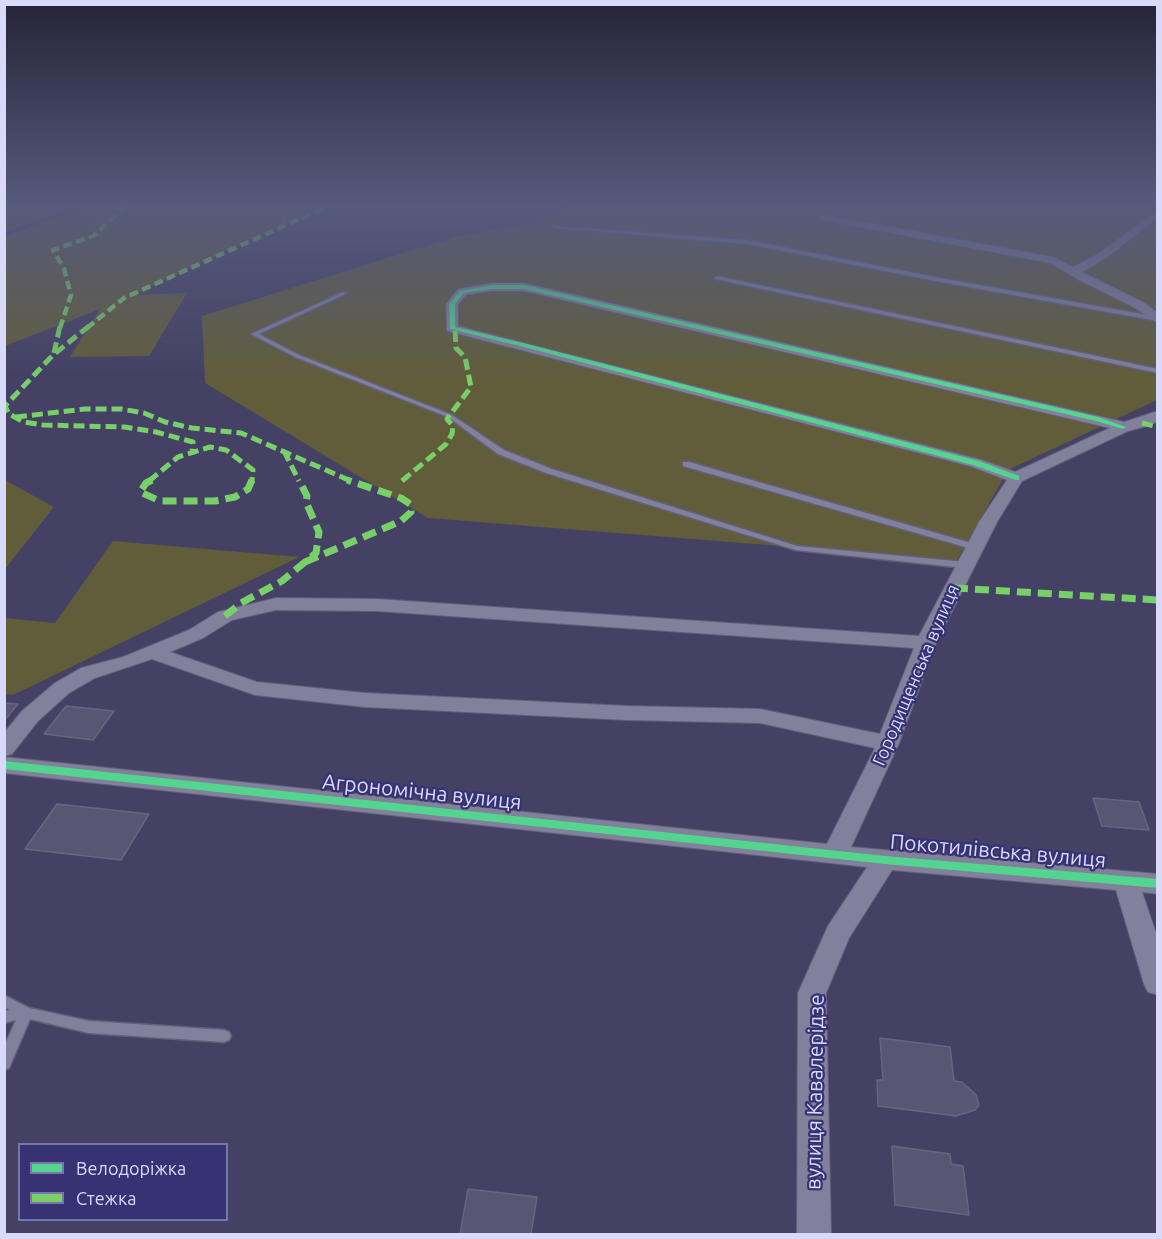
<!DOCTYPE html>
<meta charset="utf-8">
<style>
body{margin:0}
#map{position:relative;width:1162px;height:1239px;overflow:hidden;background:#444164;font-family:Ubuntu,sans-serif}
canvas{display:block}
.frame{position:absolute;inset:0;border:6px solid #d9dafa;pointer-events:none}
.legend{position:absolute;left:18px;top:1143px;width:210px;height:78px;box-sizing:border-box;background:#373273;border:2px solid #7875a9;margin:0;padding:8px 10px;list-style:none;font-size:18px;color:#d9dafa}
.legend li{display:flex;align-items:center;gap:12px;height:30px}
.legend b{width:30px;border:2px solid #7875a9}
</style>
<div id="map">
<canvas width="1162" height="1239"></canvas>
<div class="frame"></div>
<ul class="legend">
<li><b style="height:8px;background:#53d58f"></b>Велодоріжка</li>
<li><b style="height:8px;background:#78d068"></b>Стежка</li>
</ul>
</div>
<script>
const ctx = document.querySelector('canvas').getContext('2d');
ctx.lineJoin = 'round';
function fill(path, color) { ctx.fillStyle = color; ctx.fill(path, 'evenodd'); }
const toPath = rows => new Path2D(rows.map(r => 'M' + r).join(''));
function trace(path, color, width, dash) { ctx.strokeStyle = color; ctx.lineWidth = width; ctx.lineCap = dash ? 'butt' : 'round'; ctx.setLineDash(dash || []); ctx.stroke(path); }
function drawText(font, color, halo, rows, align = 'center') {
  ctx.font = font + ' Ubuntu,sans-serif'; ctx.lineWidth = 4.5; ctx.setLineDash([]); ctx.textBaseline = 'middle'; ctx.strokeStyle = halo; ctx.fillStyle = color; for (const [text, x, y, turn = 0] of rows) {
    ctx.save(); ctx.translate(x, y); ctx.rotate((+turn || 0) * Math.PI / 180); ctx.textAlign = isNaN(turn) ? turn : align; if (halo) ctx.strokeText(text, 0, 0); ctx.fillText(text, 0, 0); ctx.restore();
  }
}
fill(toPath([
 [4,207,76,207,5,232],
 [86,207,321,207,133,295,187,293,149,356,70,357,100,309,5,346,5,236],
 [565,207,1157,207,1157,400,1008,470,957,560,428,518,205,383,202,316,458,236,529,223],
 [5,480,54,507,5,569],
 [113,541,299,557,13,695,5,694,5,618,55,623]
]), '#615d3b');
const building = toPath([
 [4,703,18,704,4,721,4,703],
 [66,706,114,711,93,740,44,734,66,706],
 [1093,798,1139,802,1149,830,1102,826,1093,798],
 [57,804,149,814,121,860,25,849,57,804],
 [880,1038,950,1047,954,1081,962,1082,976,1095,979,1105,975,1110,956,1116,878,1106,877,1080,883,1080,880,1038],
 [892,1146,950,1154,951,1164,963,1166,969,1215,895,1205,892,1146],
 [468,1189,537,1197,531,1234,460,1234,468,1189]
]);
fill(building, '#585673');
trace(building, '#676582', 1.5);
const lane = toPath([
 [553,226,747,240,946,279,1158,317,1158,321,946,283,747,244,555,228,553,227,553,226],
 [717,276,1158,369,1158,373,715,279,714,278,717,276],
 [343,292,348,293,259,334,299,355,452,415,504,450,552,469,797,546,965,562,969,565,965,568,796,550,546,473,498,454,448,417,295,357,251,334,343,292],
 [683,462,689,462,978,545,979,547,978,549,972,549,683,466,683,462],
 [4,995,29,1008,89,1021,224,1030,229,1032,231,1036,229,1040,224,1042,89,1033,30,1019,9,1068,4,1070,4,1047,16,1020,4,1023,4,1011,10,1010,4,1007,4,995]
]);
const street = toPath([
 [1158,210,1158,218,1106,258,1082,272,1143,302,1158,313,1158,323,1135,308,1079,280,1050,263,822,220,817,217,822,214,1053,257,1073,267,1098,254,1158,210],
 [491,283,524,283,1124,422,1158,411,1158,421,1147,426,1128,431,1022,481,997,522,936,643,899,743,851,847,1158,874,1158,894,1142,892,1158,939,1158,995,1148,992,1144,984,1116,890,892,870,849,938,826,993,831,1234,797,1234,798,993,828,926,867,867,4,773,4,757,827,844,875,748,760,723,627,720,365,707,255,695,152,659,95,678,69,693,38,721,12,754,4,756,4,733,22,711,55,683,81,668,123,657,189,630,218,612,276,598,377,599,919,636,979,522,1007,480,970,466,447,331,446,304,458,289,491,283],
 [491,291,524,291,1110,428,1015,472,982,460,458,326,458,304,466,295,491,291],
 [276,610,377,611,914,648,880,734,760,709,627,706,365,693,257,682,170,652,203,638,232,620,276,610]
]);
trace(lane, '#625f7d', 3);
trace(street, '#625f7d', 2);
fill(lane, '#81819b');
fill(street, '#81819b');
trace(toPath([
 [60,328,71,295,64,269,53,250,93,236,125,207],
 [87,328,124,298,326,207]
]), '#78d068', 4.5, [9, 4.5]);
trace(toPath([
 [89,326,53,355,5,406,9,414,24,422,43,425,124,427,156,432,193,442,192,451],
 [54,353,60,326],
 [16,417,85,409,121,409,144,413,165,422,192,428,241,433,351,481],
 [1142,423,1158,427],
 [284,451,299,481],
 [149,481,178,457,210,447,226,450,253,470,252,481],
 [402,481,446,444,452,434,453,426,447,419,471,387,465,357,456,348,455,328]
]), '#78d068', 5, [11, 5]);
trace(toPath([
 [152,480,146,483,140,492,160,501,215,501,235,497,248,489,252,480],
 [305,562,401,521,411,512,410,504,401,498,347,480],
 [954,588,1158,600],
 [225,616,241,603,282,581,316,553,319,532,306,502,307,496,299,480]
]), '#78d068', 7, [14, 7]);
fill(toPath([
 [491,285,524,285,1098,417,1126,427,1123,429,1096,421,524,289,491,289,464,293,455,304,455,327,527,344,979,461,1019,476,1019,480,1016,480,973,465,524,347,450,329,449,304,460,291,491,285],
 [4,761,885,856,1158,879,1158,888,885,864,4,769,4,761]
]), '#53d58f');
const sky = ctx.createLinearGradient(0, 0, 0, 380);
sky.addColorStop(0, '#252437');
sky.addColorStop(0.54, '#565a7d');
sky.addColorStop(1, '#565a7d00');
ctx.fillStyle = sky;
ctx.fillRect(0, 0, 1162, 380);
drawText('18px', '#d9dafa', '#373273', [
 ["Городищенська вулиця",916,675,-67]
]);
drawText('21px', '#d9dafa', '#373273', [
 ["Агрономічна вулиця",422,792,6],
 ["Покотилівська вулиця",998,851,5],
 ["вулиця Кавалерідзе",815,1092,-89]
]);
</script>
